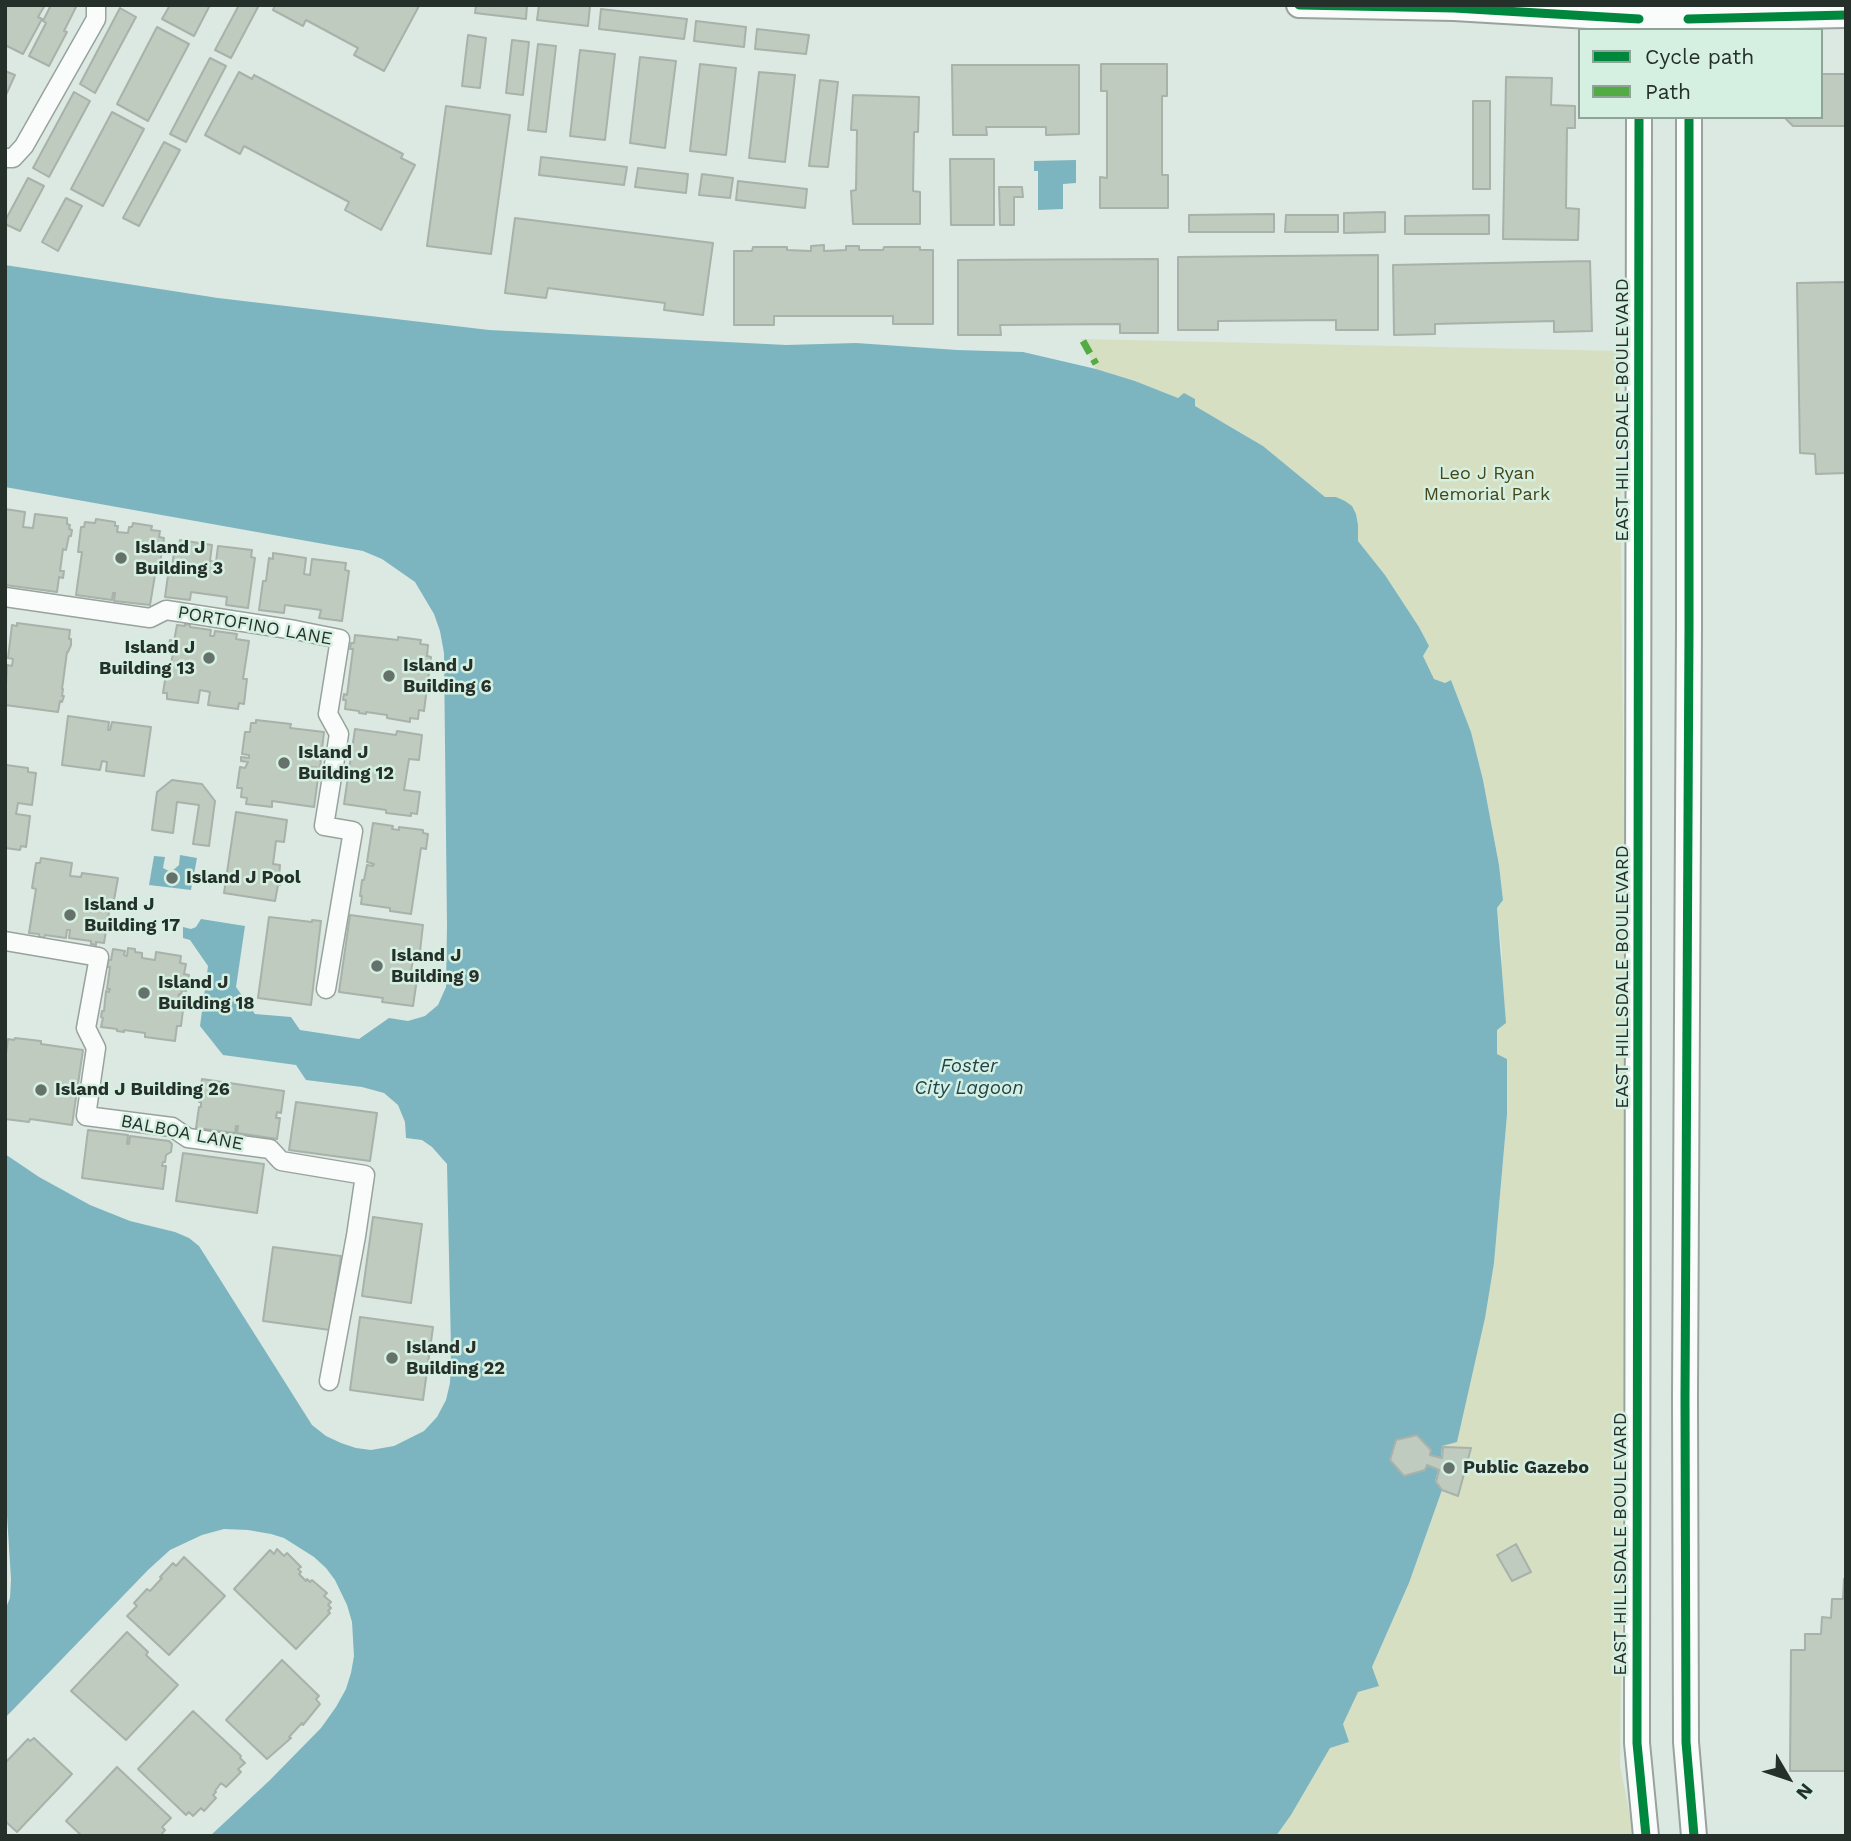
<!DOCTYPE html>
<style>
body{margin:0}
#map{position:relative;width:1851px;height:1841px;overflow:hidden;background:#dbe9e2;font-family:"Work Sans",sans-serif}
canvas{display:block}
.frame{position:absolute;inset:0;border:7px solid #26302b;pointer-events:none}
.legend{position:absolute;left:1578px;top:28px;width:245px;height:91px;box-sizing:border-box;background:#d5efe1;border:2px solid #8fa398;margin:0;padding:9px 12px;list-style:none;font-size:21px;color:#26302b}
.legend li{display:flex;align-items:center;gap:14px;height:35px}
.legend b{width:35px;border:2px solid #8fa398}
.north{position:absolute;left:1753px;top:1743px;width:70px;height:70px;-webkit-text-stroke:5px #d5efe1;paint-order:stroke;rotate:129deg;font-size:19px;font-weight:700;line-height:28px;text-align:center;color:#26302b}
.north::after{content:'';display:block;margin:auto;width:24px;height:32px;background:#26302b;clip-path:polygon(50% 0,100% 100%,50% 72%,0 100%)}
</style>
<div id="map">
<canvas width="1851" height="1841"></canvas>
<div class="frame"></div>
<ul class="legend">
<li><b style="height:9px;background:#00873e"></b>Cycle path</li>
<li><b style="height:9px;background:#53ab44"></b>Path</li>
</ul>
<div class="north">N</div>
</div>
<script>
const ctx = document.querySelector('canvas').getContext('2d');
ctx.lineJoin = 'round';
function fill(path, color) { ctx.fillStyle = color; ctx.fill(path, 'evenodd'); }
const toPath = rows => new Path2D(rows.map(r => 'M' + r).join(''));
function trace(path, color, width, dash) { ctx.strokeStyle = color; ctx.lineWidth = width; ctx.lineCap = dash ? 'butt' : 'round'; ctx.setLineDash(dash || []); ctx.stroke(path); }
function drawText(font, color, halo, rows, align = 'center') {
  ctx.font = font + ' "Work Sans",sans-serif'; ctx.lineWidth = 5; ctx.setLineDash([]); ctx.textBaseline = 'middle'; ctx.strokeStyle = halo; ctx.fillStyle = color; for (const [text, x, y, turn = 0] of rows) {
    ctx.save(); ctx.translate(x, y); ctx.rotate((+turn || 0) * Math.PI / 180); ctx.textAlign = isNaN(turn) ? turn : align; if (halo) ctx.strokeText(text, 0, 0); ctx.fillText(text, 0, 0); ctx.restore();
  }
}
fill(toPath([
 [1081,339,1619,351,1627,1116,1620,1765,1634,1836,1276,1836,1291,1815,1330,1748,1358,1691,1372,1667,1409,1583,1442,1490,1435,1482,1438,1470,1427,1466,1425,1470,1404,1476,1390,1460,1395,1440,1417,1435,1442,1446,1494,1263,1507,1115,1507,1059,1497,1054,1497,1029,1502,953,1497,908,1503,900,1499,865,1483,780,1471,732,1451,680,1445,683,1434,679,1423,656,1429,646,1419,627,1385,575,1358,541,1356,514,1336,497,1325,497,1263,446,1230,426,1178,398,1135,381,1096,369]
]), '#d7dfc2');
fill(toPath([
 [1076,160,1076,183,1063,184,1063,209,1038,210,1038,171,1034,171,1034,161],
 [5,265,218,298,489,330,786,345,856,343,957,350,1023,352,1096,369,1135,381,1178,398,1184,393,1195,399,1195,406,1263,446,1325,497,1336,497,1345,501,1352,506,1356,514,1358,525,1358,541,1385,575,1419,627,1429,646,1423,656,1434,679,1445,683,1451,680,1471,732,1483,780,1499,865,1503,900,1497,908,1506,1023,1497,1030,1497,1054,1507,1059,1507,1115,1494,1263,1485,1318,1457,1442,1442,1446,1441,1457,1430,1455,1417,1435,1396,1440,1390,1460,1404,1476,1425,1470,1427,1466,1438,1470,1435,1482,1442,1490,1409,1583,1372,1667,1379,1686,1358,1692,1343,1724,1349,1742,1330,1748,1291,1815,1276,1836,210,1836,270,1780,321,1728,336,1707,346,1689,351,1673,354,1656,352,1622,347,1605,335,1580,326,1568,314,1557,284,1538,271,1534,248,1530,224,1529,202,1535,170,1550,148,1570,5,1718,5,1610,10,1598,11,1579,5,1484,7,1272,5,1261,5,1154,39,1177,90,1205,130,1221,175,1232,189,1238,199,1246,312,1425,326,1436,341,1443,356,1448,371,1450,394,1446,424,1431,437,1417,446,1400,450,1383,451,1349,447,1164,432,1147,422,1140,406,1138,405,1122,398,1105,384,1093,362,1087,306,1080,296,1065,223,1055,200,1026,208,966,190,940,183,938,183,927,191,929,196,927,201,919,245,926,236,987,255,1014,291,1017,300,1030,359,1039,389,1018,408,1021,425,1016,438,1005,446,987,447,926,444,653,440,631,434,614,415,582,382,559,363,551,5,487],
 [180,855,197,858,191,890,149,885,154,856,165,857,163,868,171,872,179,865]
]), '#7cb5c0');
const building = toPath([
 [7,5,45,5,38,17,42,19,23,54,5,45,5,10,7,5],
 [51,5,77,5,64,31,67,32,49,66,29,56,46,23,43,21,51,5],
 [170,5,210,5,194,36,162,19,170,5],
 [239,5,259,5,231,58,215,50,239,5],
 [275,5,418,5,419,6,384,71,354,55,358,48,306,20,303,26,273,10,275,5],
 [476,5,527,5,526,19,475,13,476,5],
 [539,5,590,6,588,26,537,20,539,5],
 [120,8,136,17,95,93,80,84,120,8],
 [601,9,687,19,684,39,599,29,601,9],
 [696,21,746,27,744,47,694,41,696,21],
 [157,27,189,44,148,121,117,104,157,27],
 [757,29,809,35,806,54,755,49,757,29],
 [468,35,486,38,480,88,462,86,468,35],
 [512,40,529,42,523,95,506,93,512,40],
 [538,44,556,46,546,132,528,130,538,44],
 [580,50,615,54,605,140,570,136,580,50],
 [640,57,676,61,665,148,630,143,640,57],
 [210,58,226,66,186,142,170,134,210,58],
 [700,64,736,68,726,155,690,151,700,64],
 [1101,64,1167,64,1167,96,1162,96,1162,175,1168,175,1168,208,1100,208,1100,177,1107,178,1107,91,1101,91,1101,64],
 [952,65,1079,65,1079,134,1046,135,1046,127,986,127,987,135,953,135,952,65],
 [5,71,15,75,5,97,5,71],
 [239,72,252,79,254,75,403,154,401,158,415,165,381,230,345,210,349,202,244,146,240,154,205,135,239,72],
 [759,72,795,75,785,162,749,158,759,72],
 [1821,74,1846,74,1846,126,1793,126,1784,117,1821,117,1821,74],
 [1506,77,1552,78,1551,105,1575,106,1575,128,1567,128,1566,208,1579,209,1578,240,1503,239,1506,77],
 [820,80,838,82,828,167,809,166,820,80],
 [74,92,90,101,49,177,33,168,74,92],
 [853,95,919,97,918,132,914,132,913,191,920,192,920,224,853,224,851,191,856,190,857,130,851,130,853,95],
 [1473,101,1490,101,1490,189,1473,189,1473,101],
 [446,106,510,115,491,254,427,246,446,106],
 [112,112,144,129,103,206,71,189,112,112],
 [164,142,180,150,139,226,123,218,164,142],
 [541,157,627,167,624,185,539,175,541,157],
 [950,159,994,159,994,225,951,225,950,159],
 [638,168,688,174,686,193,635,187,638,168],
 [702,174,733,178,730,198,699,195,702,174],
 [28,178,44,186,20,231,5,224,5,221,28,178],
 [738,181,807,189,805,208,736,200,738,181],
 [999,187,1022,187,1023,197,1014,197,1014,225,1000,225,999,187],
 [66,198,82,206,58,251,42,242,66,198],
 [1385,212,1385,232,1344,233,1344,213,1385,212],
 [1274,214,1274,232,1189,232,1189,215,1274,214],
 [1286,215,1338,215,1338,232,1285,232,1286,215],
 [1489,215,1489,234,1405,234,1405,216,1489,215],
 [515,218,713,243,703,315,664,310,665,303,548,288,546,298,505,293,515,218],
 [824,245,824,251,846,250,846,246,859,246,859,250,883,250,884,247,920,247,920,250,933,250,933,324,893,324,893,316,774,316,774,325,734,325,734,251,752,251,753,247,787,247,787,250,811,251,811,246,824,245],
 [1378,255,1378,330,1336,330,1336,320,1218,321,1218,330,1178,330,1178,257,1378,255],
 [1158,259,1158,333,1120,333,1120,324,1000,325,1001,335,958,335,958,260,1158,259],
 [1590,261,1592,331,1554,332,1554,321,1435,324,1435,334,1394,335,1393,265,1590,261],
 [1846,282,1846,473,1816,474,1815,454,1800,453,1797,283,1846,282],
 [5,509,25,512,23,527,33,528,35,514,67,518,67,524,70,525,69,529,72,530,71,536,69,536,66,550,63,549,60,571,64,571,63,578,59,577,57,592,5,585,5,509],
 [96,519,115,522,115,526,118,526,117,532,128,533,129,527,132,527,133,523,152,526,151,530,160,531,159,537,164,538,160,563,157,563,150,605,114,601,115,593,113,593,112,600,76,595,82,552,78,552,81,527,84,527,85,522,95,523,96,519],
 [180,540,212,545,210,561,216,562,218,546,252,550,251,557,255,558,248,608,226,605,227,597,191,592,190,600,165,597,169,568,172,568,175,545,179,546,180,540],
 [273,553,306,558,304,574,310,575,312,559,346,563,345,570,349,571,342,621,319,618,321,610,285,605,284,613,259,610,263,581,266,581,269,558,273,559,273,553],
 [17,623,70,630,69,639,71,639,71,645,68,652,67,652,62,689,63,689,62,696,64,696,62,702,60,701,58,712,5,705,7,665,12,666,13,659,8,658,12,625,17,626,17,623],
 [185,624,190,625,190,627,211,630,210,636,214,636,215,631,237,634,236,639,249,641,243,679,247,679,244,704,239,703,238,709,208,705,210,692,200,690,198,703,167,699,167,693,163,693,167,668,170,669,174,648,169,647,170,640,174,641,177,625,185,626,185,624],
 [355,635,398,640,398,637,421,640,420,644,428,645,427,656,431,657,424,711,419,710,418,719,410,718,410,722,387,718,387,715,366,712,366,714,359,713,359,711,345,709,346,700,343,700,344,694,347,695,353,649,350,649,351,643,354,643,355,635],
 [68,716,109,722,108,730,110,730,112,722,151,727,144,776,106,771,107,762,102,761,100,770,62,765,68,716],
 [256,720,291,724,290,728,324,732,320,768,312,767,312,770,319,771,314,807,272,801,272,807,246,804,247,798,241,797,242,788,237,788,240,767,245,768,248,762,241,761,241,757,249,758,249,755,242,754,245,732,250,732,251,723,256,723,256,720],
 [355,729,396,735,397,731,422,735,419,760,409,759,404,790,420,792,417,814,411,813,411,816,386,813,386,810,344,804,355,729],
 [6,765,28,768,28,772,36,773,32,805,18,803,16,814,30,816,26,847,21,846,20,850,5,848,6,765],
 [172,780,202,784,215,801,209,846,193,844,199,805,177,802,173,833,152,830,157,792,172,780],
 [236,812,287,820,284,842,276,841,273,864,280,865,279,878,281,878,280,885,278,885,275,901,224,893,236,812],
 [373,823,393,826,392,829,399,830,399,827,423,830,423,833,428,834,426,849,421,848,411,914,390,911,390,908,361,904,362,896,360,896,362,880,364,880,367,865,373,866,374,864,367,862,373,823],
 [41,858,72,863,70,876,81,877,82,873,118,878,114,900,111,900,104,943,96,942,96,945,91,944,91,941,69,938,70,930,67,930,66,938,45,935,44,938,39,937,39,934,29,933,36,889,32,888,36,863,40,863,41,858],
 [350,915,423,925,419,960,413,960,411,971,418,972,413,1006,382,1002,383,998,339,992,350,915],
 [269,917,312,922,312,920,321,921,311,1005,258,998,269,917],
 [128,948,135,949,135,952,142,953,142,958,155,960,156,952,181,956,180,963,186,964,184,974,189,975,186,991,182,990,181,995,179,994,177,1005,180,1005,179,1010,183,1010,181,1026,177,1026,175,1041,145,1037,145,1033,124,1030,124,1032,117,1031,117,1029,101,1027,103,1018,101,1017,102,1011,104,1011,106,991,109,992,110,989,107,989,110,967,107,967,108,960,111,960,113,949,125,951,124,955,127,956,128,948],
 [15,1038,41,1041,41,1044,83,1050,72,1125,30,1119,29,1122,5,1119,5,1061,8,1039,14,1040,15,1038],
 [202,1079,284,1091,281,1113,277,1112,276,1118,280,1118,277,1139,237,1133,238,1126,236,1126,235,1133,196,1128,199,1107,201,1107,201,1102,199,1102,202,1079],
 [296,1102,377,1113,370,1161,289,1150,296,1102],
 [88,1130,128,1135,127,1144,129,1144,130,1136,169,1141,172,1144,171,1152,166,1155,165,1162,163,1162,162,1166,166,1166,163,1189,82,1178,88,1130],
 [183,1153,264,1164,257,1213,176,1201,183,1153],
 [373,1217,422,1224,411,1303,362,1296,373,1217],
 [273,1247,341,1256,330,1330,263,1321,273,1247],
 [360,1317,433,1327,423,1400,350,1390,360,1317],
 [1417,1435,1431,1450,1430,1455,1442,1458,1443,1447,1471,1448,1458,1496,1442,1490,1436,1482,1439,1470,1427,1465,1425,1470,1404,1476,1390,1460,1396,1440,1417,1435],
 [1516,1544,1531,1572,1512,1581,1497,1555,1516,1544],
 [277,1549,284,1556,287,1553,301,1567,298,1569,301,1572,299,1574,306,1581,307,1579,310,1582,312,1580,327,1593,324,1596,331,1602,328,1605,331,1608,328,1611,330,1613,296,1649,234,1589,270,1550,274,1554,277,1549],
 [184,1557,225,1596,169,1655,127,1616,137,1606,134,1603,147,1589,150,1591,162,1578,160,1577,173,1563,176,1566,184,1557],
 [1844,1579,1846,1579,1846,1771,1790,1771,1791,1650,1805,1650,1805,1634,1821,1634,1822,1617,1831,1618,1832,1599,1843,1599,1844,1579],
 [127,1632,148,1652,146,1655,178,1685,126,1740,71,1691,127,1632],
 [282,1660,319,1696,316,1699,320,1704,303,1725,302,1723,289,1737,291,1738,267,1759,226,1720,282,1660],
 [193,1711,241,1756,240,1758,245,1763,238,1769,241,1772,226,1787,221,1783,215,1791,216,1792,213,1795,216,1798,204,1811,201,1808,193,1816,189,1812,186,1815,138,1769,193,1711],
 [34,1738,72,1774,17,1832,5,1821,5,1763,28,1739,30,1741,34,1738],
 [117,1767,171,1818,162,1827,165,1830,160,1836,82,1836,66,1821,117,1767]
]);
fill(building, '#becbbe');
trace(building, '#a8b1aa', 2);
const minor = toPath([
 [5,158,13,158,24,146,96,19,96,5],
 [5,597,150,618,166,610,295,630,340,639,328,714,339,734,324,826,353,831,326,989],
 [5,941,99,957,86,1028,96,1048,86,1116,172,1127,188,1138,270,1149,281,1161,365,1175,356,1236,329,1381]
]);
const secondary = toPath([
 [1299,5,1454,8,1639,19,1846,15],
 [1639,117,1637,1713,1637,1743,1646,1836],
 [1689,117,1689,627,1685,1396,1686,1742,1694,1836]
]);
trace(minor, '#98a39d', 21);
trace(secondary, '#98a39d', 28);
trace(minor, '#fafcfb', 18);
trace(secondary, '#fafcfb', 24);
trace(toPath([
 [1083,341,1096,364]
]), '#53ab44', 7, [14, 7]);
trace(toPath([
 [1299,5,1454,8,1639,19],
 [1688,19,1846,15],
 [1639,117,1637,1713,1637,1743,1646,1836],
 [1689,117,1689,627,1685,1396,1686,1742,1694,1836]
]), '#00873e', 9);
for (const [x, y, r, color] of [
 [121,558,7,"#65716b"],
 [209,658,7,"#65716b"],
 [389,676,7,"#65716b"],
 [284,763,7,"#65716b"],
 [172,878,7,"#65716b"],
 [70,915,7,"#65716b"],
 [377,966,7,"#65716b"],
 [144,993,7,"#65716b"],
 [41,1090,7,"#65716b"],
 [392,1358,7,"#65716b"],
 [1449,1468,7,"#65716b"]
]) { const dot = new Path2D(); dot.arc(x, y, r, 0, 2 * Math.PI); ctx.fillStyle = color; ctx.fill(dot); trace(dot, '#d5efe1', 2.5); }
drawText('18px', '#26302b', '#d5efe1', [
 ["EAST HILLSDALE BOULEVARD",1623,410,-90],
 ["PORTOFINO LANE",255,626,10],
 ["EAST HILLSDALE BOULEVARD",1623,977,-90],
 ["BALBOA LANE",182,1133,11],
 ["EAST HILLSDALE BOULEVARD",1621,1544,-90]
]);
drawText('18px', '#464618', '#d5efe1', [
 ["Leo J Ryan",1487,474],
 ["Memorial Park",1487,495]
]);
drawText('bold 18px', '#26302b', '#d5efe1', [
 ["Island J",135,548],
 ["Building 3",135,569],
 ["Island J",195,648,"right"],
 ["Building 13",195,669,"right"],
 ["Island J",403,666],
 ["Building 6",403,687],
 ["Island J",298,753],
 ["Building 12",298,774],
 ["Island J Pool",186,878],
 ["Island J",84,905],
 ["Building 17",84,926],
 ["Island J",391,956],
 ["Building 9",391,977],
 ["Island J",158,983],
 ["Building 18",158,1004],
 ["Island J Building 26",55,1090],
 ["Island J",406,1348],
 ["Building 22",406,1369],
 ["Public Gazebo",1463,1468]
], 'left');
drawText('italic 19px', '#1f434c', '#d5efe1', [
 ["Foster",969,1066],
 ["City Lagoon",969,1088]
]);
</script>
